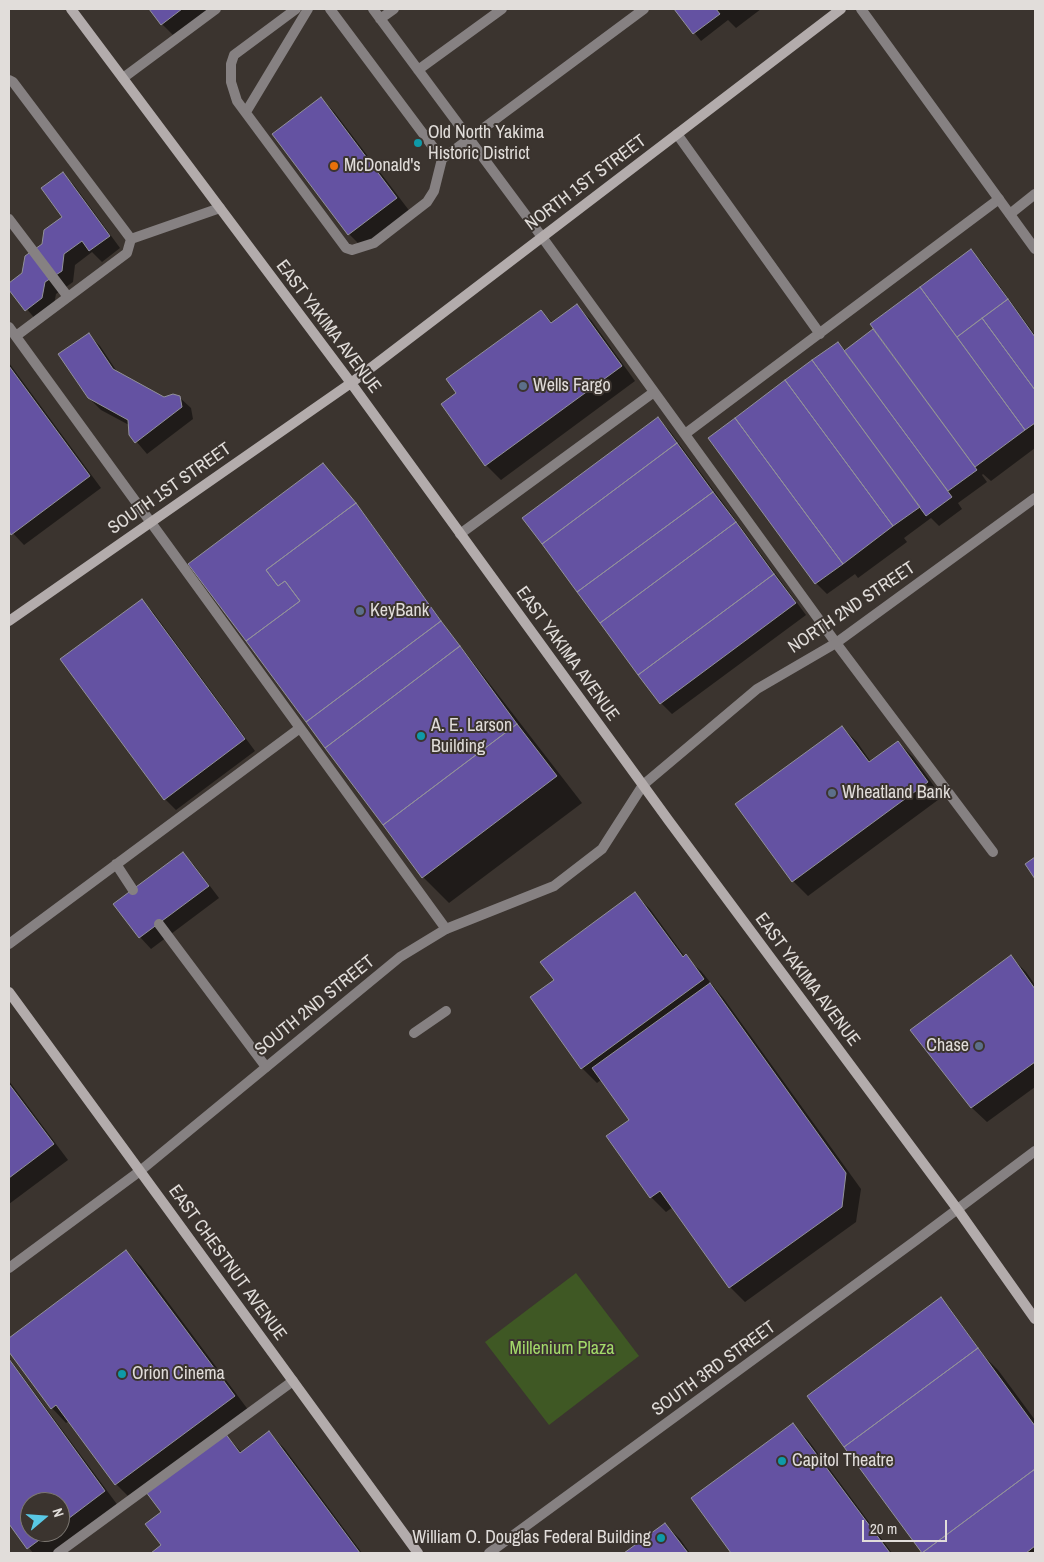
<!DOCTYPE html>
<style>
body{margin:0}
#map{position:relative;width:1044px;height:1562px;overflow:hidden;background:#3b342f;font-family:"Archivo Narrow",sans-serif}
canvas{display:block}
.frame{position:absolute;inset:0;border:10px solid #e1ddda;pointer-events:none}
.north{position:absolute;left:20px;top:1492px;width:50px;height:50px;box-sizing:border-box;background:#3b342f;border:1px solid #7d7873;border-radius:50%;rotate:72deg;font-size:14px;font-weight:700;line-height:20px;text-align:center;color:#e1ddda}
.north::after{content:'';display:block;margin:auto;width:18px;height:22px;background:#59c8e5;clip-path:polygon(50% 0,100% 100%,50% 72%,0 100%)}
.scale{position:absolute;left:862px;top:1520px;width:85px;height:22px;box-sizing:border-box;border:2px solid #e1ddda;border-top:0;padding-left:6px;font-size:15px;line-height:18px;white-space:nowrap;color:#e1ddda;-webkit-text-stroke:4px #3b342f;paint-order:stroke}
</style>
<div id="map">
<canvas width="1044" height="1562"></canvas>
<div class="frame"></div>
<div class="north">N</div>
<div class="scale">20 m</div>
</div>
<script>
const ctx = document.querySelector('canvas').getContext('2d');
ctx.lineJoin = 'round';
function fill(path, color) { ctx.fillStyle = color; ctx.fill(path, 'evenodd'); }
const toPath = rows => new Path2D(rows.map(r => 'M' + r).join(''));
function trace(path, color, width, dash) { ctx.strokeStyle = color; ctx.lineWidth = width; ctx.lineCap = dash ? 'butt' : 'round'; ctx.setLineDash(dash || []); ctx.stroke(path); }
function drawText(font, color, halo, rows, align = 'center') {
  ctx.font = font + ' "Archivo Narrow",sans-serif'; ctx.lineWidth = 4; ctx.setLineDash([]); ctx.textBaseline = 'middle'; ctx.strokeStyle = halo; ctx.fillStyle = color; for (const [text, x, y, turn = 0] of rows) {
    ctx.save(); ctx.translate(x, y); ctx.rotate((+turn || 0) * Math.PI / 180); ctx.textAlign = isNaN(turn) ? turn : align; if (halo) ctx.strokeText(text, 0, 0); ctx.fillText(text, 0, 0); ctx.restore();
  }
}
fill(toPath([
 [576,1273,639,1356,549,1425,485,1342]
]), '#3f5824');
fill(toPath([
 [151,9,216,9,177,39,162,24],
 [675,9,761,9,736,28,728,20,701,41],
 [321,98,335,113,411,213,364,249,349,234],
 [63,174,74,185,120,248,102,262,92,252,75,265,73,282,56,294,53,310,37,321,9,288,9,285,23,273,64,217],
 [971,251,982,262,1035,335,1035,448,991,481,983,474,982,475,987,482,958,503,962,509,939,526,931,518,904,538,907,542,858,578,855,574,827,594,816,583,838,343,846,351,878,335,879,334,871,324],
 [576,305,591,320,635,381,501,480,486,465,541,311,553,323],
 [89,335,100,346,118,373,163,398,179,397,191,408,193,419,147,454,130,434,129,425,101,410,89,398],
 [9,363,101,488,24,545,9,529],
 [658,419,669,430,806,615,672,714,661,703],
 [323,464,363,512,448,630,582,803,449,903,423,877],
 [142,601,153,612,255,751,176,810,165,799],
 [842,727,857,742,871,762,898,742,913,757,942,797,808,896,793,881,737,804],
 [183,854,194,865,219,898,151,949,140,937,115,904],
 [635,894,650,909,685,957,701,971,724,999,861,1189,856,1222,745,1302,730,1287,673,1207,666,1212,651,1197,631,1120,601,1080,597,1083,582,1068,555,980],
 [1011,957,1026,972,1035,985,1035,1087,987,1122,972,1108,912,1030],
 [9,1081,68,1160,9,1204],
 [126,1251,141,1266,249,1411,131,1499,116,1484,69,1421,66,1423,52,1408,9,1350,9,1339],
 [941,1299,949,1307,985,1357,998,1370,1035,1420,1035,1553,924,1553,809,1396],
 [9,1358,119,1507,56,1553,33,1553,9,1522],
 [30,1502,60,1502,60,1532,30,1532],
 [793,1425,808,1440,892,1553,733,1553,693,1498],
 [269,1433,284,1448,362,1553,153,1553,163,1546,163,1513,225,1434,242,1453],
 [665,1524,680,1539,690,1553,626,1553]
]), '#0007');
const building = toPath([
 [149,9,182,9,161,25,149,9],
 [674,9,716,9,720,14,693,34,674,9],
 [321,97,397,198,348,235,272,134,321,97],
 [63,172,110,236,89,251,82,241,64,254,62,271,45,282,42,298,25,311,9,290,9,283,22,273,25,256,42,244,44,230,62,217,41,188,63,172],
 [971,249,1008,299,957,337,920,287,971,249],
 [920,287,1025,430,975,467,870,324,920,287],
 [1008,299,1035,337,1035,390,982,318,1008,299],
 [577,304,622,366,485,466,441,404,456,393,446,379,541,310,551,323,577,304],
 [982,318,1035,390,1035,423,1025,430,957,337,982,318],
 [873,329,977,470,948,491,844,351,873,329],
 [89,333,113,369,164,397,173,394,180,396,182,407,135,443,129,435,128,420,88,398,58,354,89,333],
 [838,342,952,497,926,516,812,360,838,342],
 [812,360,920,507,893,526,785,380,812,360],
 [9,366,90,476,11,535,9,531,9,366],
 [785,380,893,526,843,564,735,418,785,380],
 [658,417,677,443,542,544,522,518,658,417],
 [735,418,843,564,815,584,708,438,735,418],
 [677,443,713,492,577,592,542,544,677,443],
 [323,463,356,503,266,570,278,586,285,581,300,601,246,641,188,564,323,463],
 [713,492,736,522,600,623,577,592,713,492],
 [356,503,441,621,306,722,246,641,300,601,285,581,278,586,266,570,356,503],
 [736,522,774,574,638,675,600,623,736,522],
 [774,574,796,603,660,704,638,675,774,574],
 [142,599,245,739,164,800,60,659,142,599],
 [441,621,460,646,325,748,306,722,441,621],
 [460,646,517,724,383,825,325,748,460,646],
 [517,724,557,776,422,878,383,825,517,724],
 [842,726,869,762,898,741,928,782,792,882,735,804,842,726],
 [183,852,209,886,139,938,113,904,183,852],
 [1035,857,1035,879,1025,864,1035,857],
 [635,892,683,957,686,954,704,979,581,1069,530,997,554,980,540,962,635,892],
 [1011,955,1035,989,1035,1062,971,1108,910,1030,1011,955],
 [710,983,846,1173,842,1207,729,1288,660,1191,650,1198,606,1136,629,1120,592,1068,710,983],
 [9,1084,54,1144,9,1178,9,1084],
 [126,1250,235,1396,115,1485,56,1405,51,1409,9,1352,9,1338,126,1250],
 [941,1297,978,1348,844,1447,807,1396,941,1297],
 [978,1348,1035,1426,1035,1469,922,1553,844,1447,978,1348],
 [9,1359,105,1491,60,1525,60,1502,30,1502,30,1532,50,1532,27,1549,9,1524,9,1359],
 [793,1423,890,1553,731,1553,691,1498,793,1423],
 [269,1431,360,1553,151,1553,161,1545,145,1524,161,1512,146,1492,225,1433,240,1453,269,1431],
 [1035,1469,1035,1546,1026,1553,922,1553,1035,1469],
 [665,1523,688,1553,624,1553,665,1523]
]);
fill(building, '#6452a2');
trace(building, '#92919a', 1);
trace(toPath([
 [296,9,234,55,231,64,231,82,237,101,346,248,352,250,374,243,427,202,434,191,442,159],
 [330,9,442,159,644,9],
 [373,9,542,237,836,643,993,852],
 [380,19,394,9],
 [418,70,502,9],
 [123,78,216,9],
 [9,80,13,82,131,239,220,208],
 [246,112,308,9],
 [677,134,820,334],
 [1010,214,1035,194],
 [9,219,68,297],
 [9,327,446,929],
 [16,336,127,253,131,239],
 [685,434,999,199],
 [460,534,654,392],
 [116,864,133,890],
 [159,924,266,1067],
 [9,944,300,728],
 [414,1033,446,1011],
 [58,1553,293,1381]
]), '#868182', 10);
trace(toPath([
 [861,9,1035,249],
 [9,1268,140,1171,400,957,446,929,554,886,602,849,643,785,757,689,836,643,1035,498],
 [489,1553,915,1241,1035,1151]
]), '#868182', 10);
trace(toPath([
 [71,9,351,383,669,821,958,1210,1035,1319],
 [9,621,351,383,841,9],
 [9,992,167,1208,418,1553]
]), '#b3acac', 10);
for (const [x, y, r, color] of [
 [418,143,5,"#0f9aa8"],
 [334,166,5,"#e8710a"],
 [523,386,5,"#5c6f8a"],
 [360,611,5,"#5c6f8a"],
 [421,736,5,"#0f9aa8"],
 [832,793,5,"#5c6f8a"],
 [979,1046,5,"#5c6f8a"],
 [122,1374,5,"#0f9aa8"],
 [782,1461,5,"#0f9aa8"],
 [661,1538,5,"#0f9aa8"]
]) { const dot = new Path2D(); dot.arc(x, y, r, 0, 2 * Math.PI); ctx.fillStyle = color; ctx.fill(dot); trace(dot, '#3b342f', 2); }
drawText('18px', '#e1ddda', '#3b342f', [
 ["Old North Yakima",428,133],
 ["Historic District",428,154],
 ["McDonald's",344,166],
 ["Wells Fargo",533,386],
 ["KeyBank",370,611],
 ["A. E. Larson",431,726],
 ["Building",431,747],
 ["Wheatland Bank",842,793],
 ["Chase",969,1046,"right"],
 ["Orion Cinema",132,1374],
 ["Capitol Theatre",792,1461],
 ["William O. Douglas Federal Building",651,1538,"right"]
], 'left');
drawText('18px', '#e1ddda', '#3b342f', [
 ["NORTH 1ST STREET",586,183,-37],
 ["EAST YAKIMA AVENUE",328,327,53],
 ["SOUTH 1ST STREET",170,489,-35],
 ["NORTH 2ND STREET",852,608,-34],
 ["EAST YAKIMA AVENUE",567,654,54],
 ["EAST YAKIMA AVENUE",807,980,53],
 ["SOUTH 2ND STREET",315,1006,-39],
 ["EAST CHESTNUT AVENUE",227,1263,54],
 ["SOUTH 3RD STREET",714,1369,-36]
]);
drawText('18px', '#a3da6a', '#3b342f', [
 ["Millenium Plaza",562,1349]
]);
</script>
